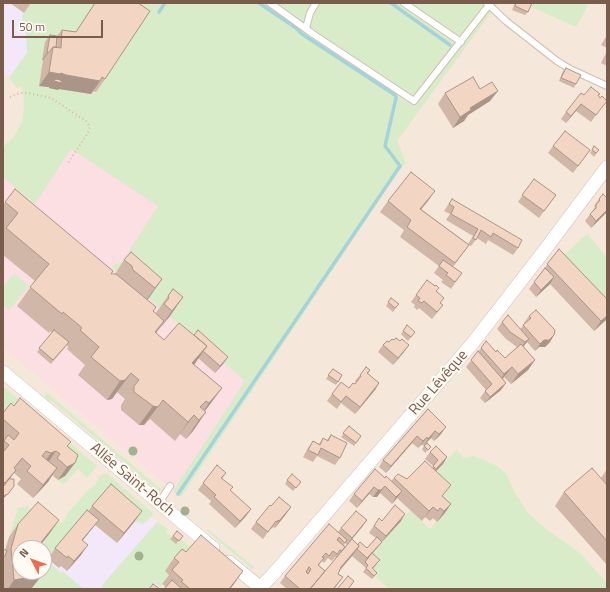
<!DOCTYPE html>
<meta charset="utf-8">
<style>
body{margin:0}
#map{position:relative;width:610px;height:592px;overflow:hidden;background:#fdf6ec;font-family:"Titillium Web",sans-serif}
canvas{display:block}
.frame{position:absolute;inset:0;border:4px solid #7a5c4d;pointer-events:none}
.north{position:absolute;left:12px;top:540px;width:40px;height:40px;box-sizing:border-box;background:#fffaf3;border:1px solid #cabbb1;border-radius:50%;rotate:311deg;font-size:11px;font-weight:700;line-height:16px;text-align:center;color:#7a5c4d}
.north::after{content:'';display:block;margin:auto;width:14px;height:18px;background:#e76f51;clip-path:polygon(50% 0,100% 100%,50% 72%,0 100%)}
.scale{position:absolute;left:12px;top:20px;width:91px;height:18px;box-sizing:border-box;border:2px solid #7a5c4d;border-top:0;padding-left:5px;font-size:12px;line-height:14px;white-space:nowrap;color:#7a5c4d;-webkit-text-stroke:3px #fffaf3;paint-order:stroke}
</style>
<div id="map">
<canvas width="610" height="592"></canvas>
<div class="frame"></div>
<div class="north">N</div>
<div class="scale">50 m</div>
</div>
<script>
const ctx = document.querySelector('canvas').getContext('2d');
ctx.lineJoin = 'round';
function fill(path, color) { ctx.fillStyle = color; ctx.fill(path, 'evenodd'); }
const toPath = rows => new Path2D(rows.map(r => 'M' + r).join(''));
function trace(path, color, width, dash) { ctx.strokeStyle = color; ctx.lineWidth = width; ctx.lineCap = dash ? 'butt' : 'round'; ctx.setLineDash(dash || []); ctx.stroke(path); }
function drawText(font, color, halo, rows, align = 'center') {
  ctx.font = font + ' "Titillium Web",sans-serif'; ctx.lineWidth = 4; ctx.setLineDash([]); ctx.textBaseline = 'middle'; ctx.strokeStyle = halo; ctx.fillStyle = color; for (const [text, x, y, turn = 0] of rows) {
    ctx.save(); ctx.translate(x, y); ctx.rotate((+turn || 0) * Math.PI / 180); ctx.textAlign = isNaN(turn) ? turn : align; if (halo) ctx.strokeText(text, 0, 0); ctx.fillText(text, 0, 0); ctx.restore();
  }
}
fill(toPath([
 [3,3,607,3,607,589,3,589],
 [20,548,44,548,44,572,20,572]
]), '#f5e8da');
fill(toPath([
 [3,3,62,3,9,78,3,71],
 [105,478,157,522,168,529,143,574,163,589,68,589,44,569,44,551]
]), '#f3e8fa');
fill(toPath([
 [71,149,159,206,122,262,112,266,253,388,181,497,3,347,3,173,36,202]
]), '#fbdfe3');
fill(toPath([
 [31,3,498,3,397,141,406,163,397,173,181,497,173,491,245,381,111,266,122,262,158,206,71,149,35,204,3,177,3,147,15,135,22,122,23,115,24,101,22,86,17,88,9,78,27,53,26,34,22,16],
 [522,3,589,3,576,27],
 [587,234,607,257,607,303,555,263],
 [14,273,29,286,9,310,3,305,3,287],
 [3,387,6,389,30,409,3,418,3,396,5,394,3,392],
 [46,392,162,490,156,492,152,489,153,487,51,400,48,402,47,401,45,396],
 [47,423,97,466,87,478,78,469,63,485,58,480,65,476],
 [456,450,464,458,474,456,495,465,506,473,515,493,528,513,546,529,580,553,607,583,607,589,389,589,370,572,369,557,410,510,430,529,450,507,449,500,428,481],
 [106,473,153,513,153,515,143,524,135,521,81,517,46,559,60,572,62,571,84,589,33,589,30,572,44,572,44,548,38,548,53,526,64,521,67,514,90,488,93,487,98,481,98,478,101,475],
 [27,506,33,511,9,537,18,508],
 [157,522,168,529,166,532,172,537,181,539,191,548,165,571,170,576,160,587,154,582,149,589,102,589,103,584],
 [208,529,254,567,252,569,207,531]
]), '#d8ecc9');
trace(toPath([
 [391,3,450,45],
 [159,12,165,3],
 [178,494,400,166,385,146,396,98,395,95,302,34,296,28,259,3]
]), '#a5d3da', 3.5);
const lane = toPath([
 [270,3,313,34,414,101,489,5,487,3],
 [404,3,461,42],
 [491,3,489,5,506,21,557,61,570,69,607,86],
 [306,28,310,13,316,3],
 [159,503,170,486]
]);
const street = toPath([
 [3,372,213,548],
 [229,562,262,589],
 [259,589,276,571,472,344,541,255,607,167]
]);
trace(lane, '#d1beb0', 8);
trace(street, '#d1beb0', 14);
trace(toPath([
 [10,97,20,93,28,93,51,98,86,121,90,127,88,133,68,163]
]), '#d9b8a5', 2, [1, 3]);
trace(lane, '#fff', 6);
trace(street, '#fff', 13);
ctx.fillStyle = '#a0b28e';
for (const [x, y] of [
 [133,451],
 [185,511],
 [139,556]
]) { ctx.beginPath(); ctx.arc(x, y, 4.5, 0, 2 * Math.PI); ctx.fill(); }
fill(toPath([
 [10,3,31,3,24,13],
 [95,3,138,3,105,79,96,92,93,91,91,94,59,89,58,90,49,88,49,87,39,86,43,60,42,60,45,42,50,35,57,36,62,30,76,32],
 [515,3,532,3,528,12,525,15,512,10],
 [607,35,607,48,601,45],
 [607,51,607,66,601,63],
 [566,68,576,84,574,88,559,81,563,71],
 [480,89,490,101,468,115,464,121,453,128,438,104,445,93],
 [584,95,598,96,602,107,591,122,576,111,566,123,561,119,566,112],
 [553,146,590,150,573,173,548,153],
 [594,146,599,150,594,157,590,153],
 [534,179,556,195,539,218,518,202],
 [15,189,111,274,115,274,124,260,162,279,147,300,156,307,153,312,155,314,168,296,183,297,170,316,156,333,164,340,194,335,228,357,223,364,215,373,198,358,194,365,222,388,205,411,206,412,193,431,186,439,180,434,175,441,150,419,144,425,139,425,121,410,121,405,125,399,117,392,112,399,107,400,78,375,85,365,67,349,68,347,67,345,51,364,37,352,52,333,50,331,49,333,17,306,35,281,3,255,3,232,4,231,3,231,3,205],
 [607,196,607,212,591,228,585,221,591,213,595,207,594,206,599,199,606,197],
 [452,199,518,248,513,255,488,240,486,244,477,238,471,246,469,245,453,267,462,273,451,289,441,282,443,280,434,273,439,266,400,237,404,230,380,212,388,201,428,201,421,209,468,244,473,236,446,220,450,214,444,211],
 [559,249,607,299,607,319,594,331,550,284,536,297,529,289],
 [436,291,440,303,438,312,432,319,419,308,417,310,414,307,415,305,411,302,416,295],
 [391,298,399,304,393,312,386,306],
 [529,316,554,335,550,342,545,347,539,347,535,351,527,342,523,346,535,360,528,370,511,384,504,377,503,379,506,383,501,390,485,403,480,398,486,390,466,367,481,348,496,352,505,358,517,347,506,339,497,329,502,322,520,329,525,324,524,323],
 [403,331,413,335,408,341,401,334],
 [383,345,404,352,393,365,378,352],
 [333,369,342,375,336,385,326,379],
 [370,370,368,374,379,383,375,390,355,414,341,403,337,409,327,401,332,394,349,388,355,384,356,383,355,381,360,375],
 [428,409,441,434,434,441,431,438,423,446,422,444,418,448,412,443,386,473,379,467,383,460],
 [3,413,68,446,75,463,65,476,58,480,52,475,48,482,33,498,17,484,21,479,14,473,9,479,5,497,3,498],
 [349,426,361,436,354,446,341,437],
 [331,435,340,458,335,465,317,456,313,462,303,457,308,448,313,441,319,444,323,438,327,440],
 [424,446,428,450,425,453,422,449],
 [430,452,447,457,443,464,436,471,443,496,451,504,444,514,437,522,433,518,430,521,425,517,422,521,397,498,392,504,380,493,377,497,373,497,369,494,357,508,349,501,354,494,385,478,391,481,394,478,407,479,432,468,433,466,425,459],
 [607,469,607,484,601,478],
 [226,473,222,479,230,491,251,509,246,516,235,528,209,504,211,501,198,490,203,483],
 [287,480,301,482,293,491,285,484],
 [607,485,607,565,555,506,564,492],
 [92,506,135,521,117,543,95,525,83,540,81,555,67,571,61,566,59,568,48,559,55,548,88,512],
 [271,506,291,507,286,514,275,528,273,527,272,529,271,528,263,539,251,529,256,522],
 [379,518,382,521,401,521,381,543,372,554,377,564,373,569,375,576,372,579,363,572,366,568,352,556,339,571,338,574,343,577,334,589,287,589,280,583,285,576,338,532,341,528,367,520,362,527,347,545,345,543,344,546,345,547,358,544,367,548,376,538,369,533],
 [335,557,336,558,325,571,319,565,322,561,324,563,328,558,332,561],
 [18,524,50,533,38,548,32,588,29,589,4,589,3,573,3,550,5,550,9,537],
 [173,536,183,536,176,544,170,539],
 [186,552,234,584,230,589,165,589,166,587,162,584,169,575,165,571,174,558]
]), '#d1b7a8');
fill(toPath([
 [47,53,48,53,43,60,42,60],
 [49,72,61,73,100,81,91,94,59,89,58,90,49,88,49,87,39,86],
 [498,91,490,101,468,115,464,121,453,128,460,117,470,108],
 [581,104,576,111,566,123,571,116],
 [435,191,428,201,413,219,420,209],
 [607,210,607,212,591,228,596,221],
 [554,277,550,284,536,297,541,290],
 [162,279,149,298,142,306,155,288],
 [183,297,170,316,159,329,172,311],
 [607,316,607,319,594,331,601,321],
 [164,321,151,340,155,332],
 [554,335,550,342,545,347,539,347,535,351,540,344,544,340],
 [529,339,524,346,520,349,525,342],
 [409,345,404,352,393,365,398,358],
 [207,346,194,365,192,363],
 [228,357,223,364,215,373,220,366],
 [535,360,528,370,511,384,518,374],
 [512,367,504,377,497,384,504,374],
 [131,373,117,392,112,399,107,400,120,381],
 [379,383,375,390,355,414,360,407],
 [506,383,501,390,485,403,490,397],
 [222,388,208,407,198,419,209,403],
 [163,400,144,425,139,425,153,406],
 [206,412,193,431,186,439,199,420],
 [194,415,180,434,175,441,188,422],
 [446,427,441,434,434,441,439,434],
 [435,431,431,438,423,446,428,439],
 [417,436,412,443,386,473,391,466],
 [427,437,422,444,418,448,423,441],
 [56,451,47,464,41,467,51,453],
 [447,457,443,464,431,476,436,469],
 [75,463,65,476,58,480,67,467],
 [57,468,48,482,33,498,43,485],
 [16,470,7,483,3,487,3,485,5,483],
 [14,486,5,497,3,498,3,496],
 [385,486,377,497,373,497,378,490],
 [374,487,369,494,357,508,362,501],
 [402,491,397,498,392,504,396,497],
 [451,504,444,514,437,522,444,511],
 [291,507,286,514,275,528,279,521],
 [433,507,425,517,422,521,429,511],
 [251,509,246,516,235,528,240,521],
 [142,511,135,521,117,543,124,533],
 [405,514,401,521,381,543,386,536],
 [59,520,50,533,38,548,37,548],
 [99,520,75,550,82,540],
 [367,520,362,527,347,545,352,538],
 [382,542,377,548,365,562,367,558],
 [88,545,81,555,67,571,74,561],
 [359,546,352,556,334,577,341,567],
 [243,571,234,584,230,589,229,589],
 [42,575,32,588,29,589,8,589,14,580],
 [343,577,334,589,333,589]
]), '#aa9588');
const building = toPath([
 [95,3,138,3,150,11,105,79,102,77,100,81,66,75,61,73,60,74,49,72,53,47,61,48,62,30,76,32,95,3],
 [516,3,532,3,528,12,515,6,516,3],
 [50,35,57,36,56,47,57,47,53,47,48,53,47,53,50,35],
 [566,68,581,75,576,84,561,78,566,68],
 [473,77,480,89,492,82,498,91,470,108,471,110,460,117,445,93,473,77],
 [57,79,60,80,63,83,53,81,57,79],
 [591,87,600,94,598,95,600,98,602,96,607,101,596,115,581,104,571,116,566,112,581,93,584,95,591,87],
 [565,131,590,150,578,166,553,146,565,131],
 [594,146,599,150,596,153,592,150,594,146],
 [411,172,435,191,420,209,469,245,455,263,407,227,411,220,388,201,411,172],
 [534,179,556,195,544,211,522,195,534,179],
 [15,189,113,271,111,274,116,274,156,307,153,311,164,321,155,332,164,340,179,323,207,346,192,363,222,388,209,403,206,401,200,407,206,412,199,420,194,415,188,422,163,400,158,407,153,406,134,392,134,386,139,380,131,373,125,380,120,381,91,357,99,347,80,330,82,328,80,326,63,312,62,314,30,287,49,264,6,228,18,213,5,202,15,189],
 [603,194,606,197,607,196,607,210,596,221,590,214,596,208,596,205,600,200,599,199,603,194],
 [452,199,522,240,518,248,493,233,491,237,481,230,476,240,473,238,478,229,451,214,454,207,449,204,452,199],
 [559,249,607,299,607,316,601,321,547,264,559,249],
 [131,252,162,279,155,288,133,270,132,266,124,260,131,252],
 [443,260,462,273,455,282,446,275,448,273,439,266,443,260],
 [545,268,554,277,541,290,534,282,545,268],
 [427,280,435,286,436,285,439,288,436,291,444,298,440,303,443,305,437,312,424,301,422,303,418,301,420,298,416,295,427,280],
 [173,289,183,297,172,311,164,304,169,298,168,296,173,289],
 [391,298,399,304,395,308,388,302,391,298],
 [536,310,555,330,554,335,549,340,544,340,540,344,523,325,531,318,529,316,536,310],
 [508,315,529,339,525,342,510,332,502,322,508,315],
 [407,325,415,332,411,337,403,331,407,325],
 [54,330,69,342,53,360,39,348,54,330],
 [198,330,228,357,220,366,203,351,207,346,194,335,198,330],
 [396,338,400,341,402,339,409,345,398,358,383,345,387,341,389,342,392,339,394,340,396,338],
 [486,341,496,352,497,350,505,358,521,344,535,360,518,374,512,367,504,374,481,348,486,341],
 [478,351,506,383,490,397,485,391,492,384,471,360,478,351],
 [366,367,370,370,367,373,379,383,360,407,346,396,341,402,332,394,341,382,349,388,353,383,355,384,361,376,360,375,366,367],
 [333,369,342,375,338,382,328,375,333,369],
 [20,398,71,442,67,446,78,455,75,463,67,467,57,458,60,454,56,451,51,453,46,451,42,456,57,468,43,485,27,471,31,466,22,458,14,468,16,470,5,483,3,481,3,449,4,451,9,445,4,441,8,435,14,440,19,433,3,419,3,413,11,403,14,406,20,398],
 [428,409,446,427,439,434,435,431,428,439,427,437,423,441,417,436,391,466,383,460,428,409],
 [349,426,361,436,356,443,343,433,349,426],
 [331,435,347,443,340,458,321,448,318,455,308,450,313,441,320,445,323,438,328,441,331,435],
 [427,443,431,447,428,450,424,446,427,443],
 [436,446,447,457,436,469,433,466,438,460,430,452,436,446],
 [425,461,451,485,442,496,451,504,444,511,440,508,438,511,433,507,429,511,394,478,398,474,407,479,425,461],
 [217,465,226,473,221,478,233,487,230,490,251,509,240,521,214,497,216,495,203,483,217,465],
 [592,468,607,485,607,541,564,492,592,468],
 [375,469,385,478,386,476,402,491,396,497,385,486,381,490,378,490,374,487,362,501,354,494,375,469],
 [292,474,301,482,296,488,287,480,292,474],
 [9,479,14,479,14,486,8,494,3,496,3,487,9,479],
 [111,484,142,511,124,533,92,506,111,484],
 [279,497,291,507,279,521,278,520,277,522,276,521,268,532,256,522,270,505,271,506,279,497],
 [38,502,59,520,38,546,38,548,20,548,20,572,41,572,42,575,14,580,11,549,18,524,38,502],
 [395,505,405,514,386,536,374,526,379,518,382,521,395,505],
 [87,510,99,520,82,540,88,545,74,561,68,556,67,558,55,548,87,510],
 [356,511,367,520,352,538,341,528,356,511],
 [329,524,347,540,345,543,339,537,337,540,345,547,342,551,340,550,337,554,333,551,329,556,326,553,322,557,324,558,318,565,325,571,310,589,300,589,285,576,329,524],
 [309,567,311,569,308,574,306,572,309,567],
 [177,531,183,536,179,541,173,536,177,531],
 [201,535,243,571,229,589,190,589,181,581,183,580,172,570,179,562,174,558,182,549,186,552,201,535],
 [377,537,382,542,367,558,357,549,359,546,358,544,360,542,367,548,377,537],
 [352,539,359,546,341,567,338,574,343,577,333,589,310,589,352,539],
 [3,550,7,550,5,556,3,556,3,550],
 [372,553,380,560,372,568,377,573,374,576,366,568,368,565,365,562,372,553],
 [348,576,354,581,349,588,350,589,337,589,348,576],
 [172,580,182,589,167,589,165,588,172,580],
 [153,584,160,589,149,589,153,584]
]);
fill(building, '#f3d5c3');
trace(building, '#aa9588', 1);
drawText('15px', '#7a5c4d', '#fffaf3', [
 ["Rue Lévêque",439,383,-49],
 ["Allée Saint-Roch",132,480,40]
]);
</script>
